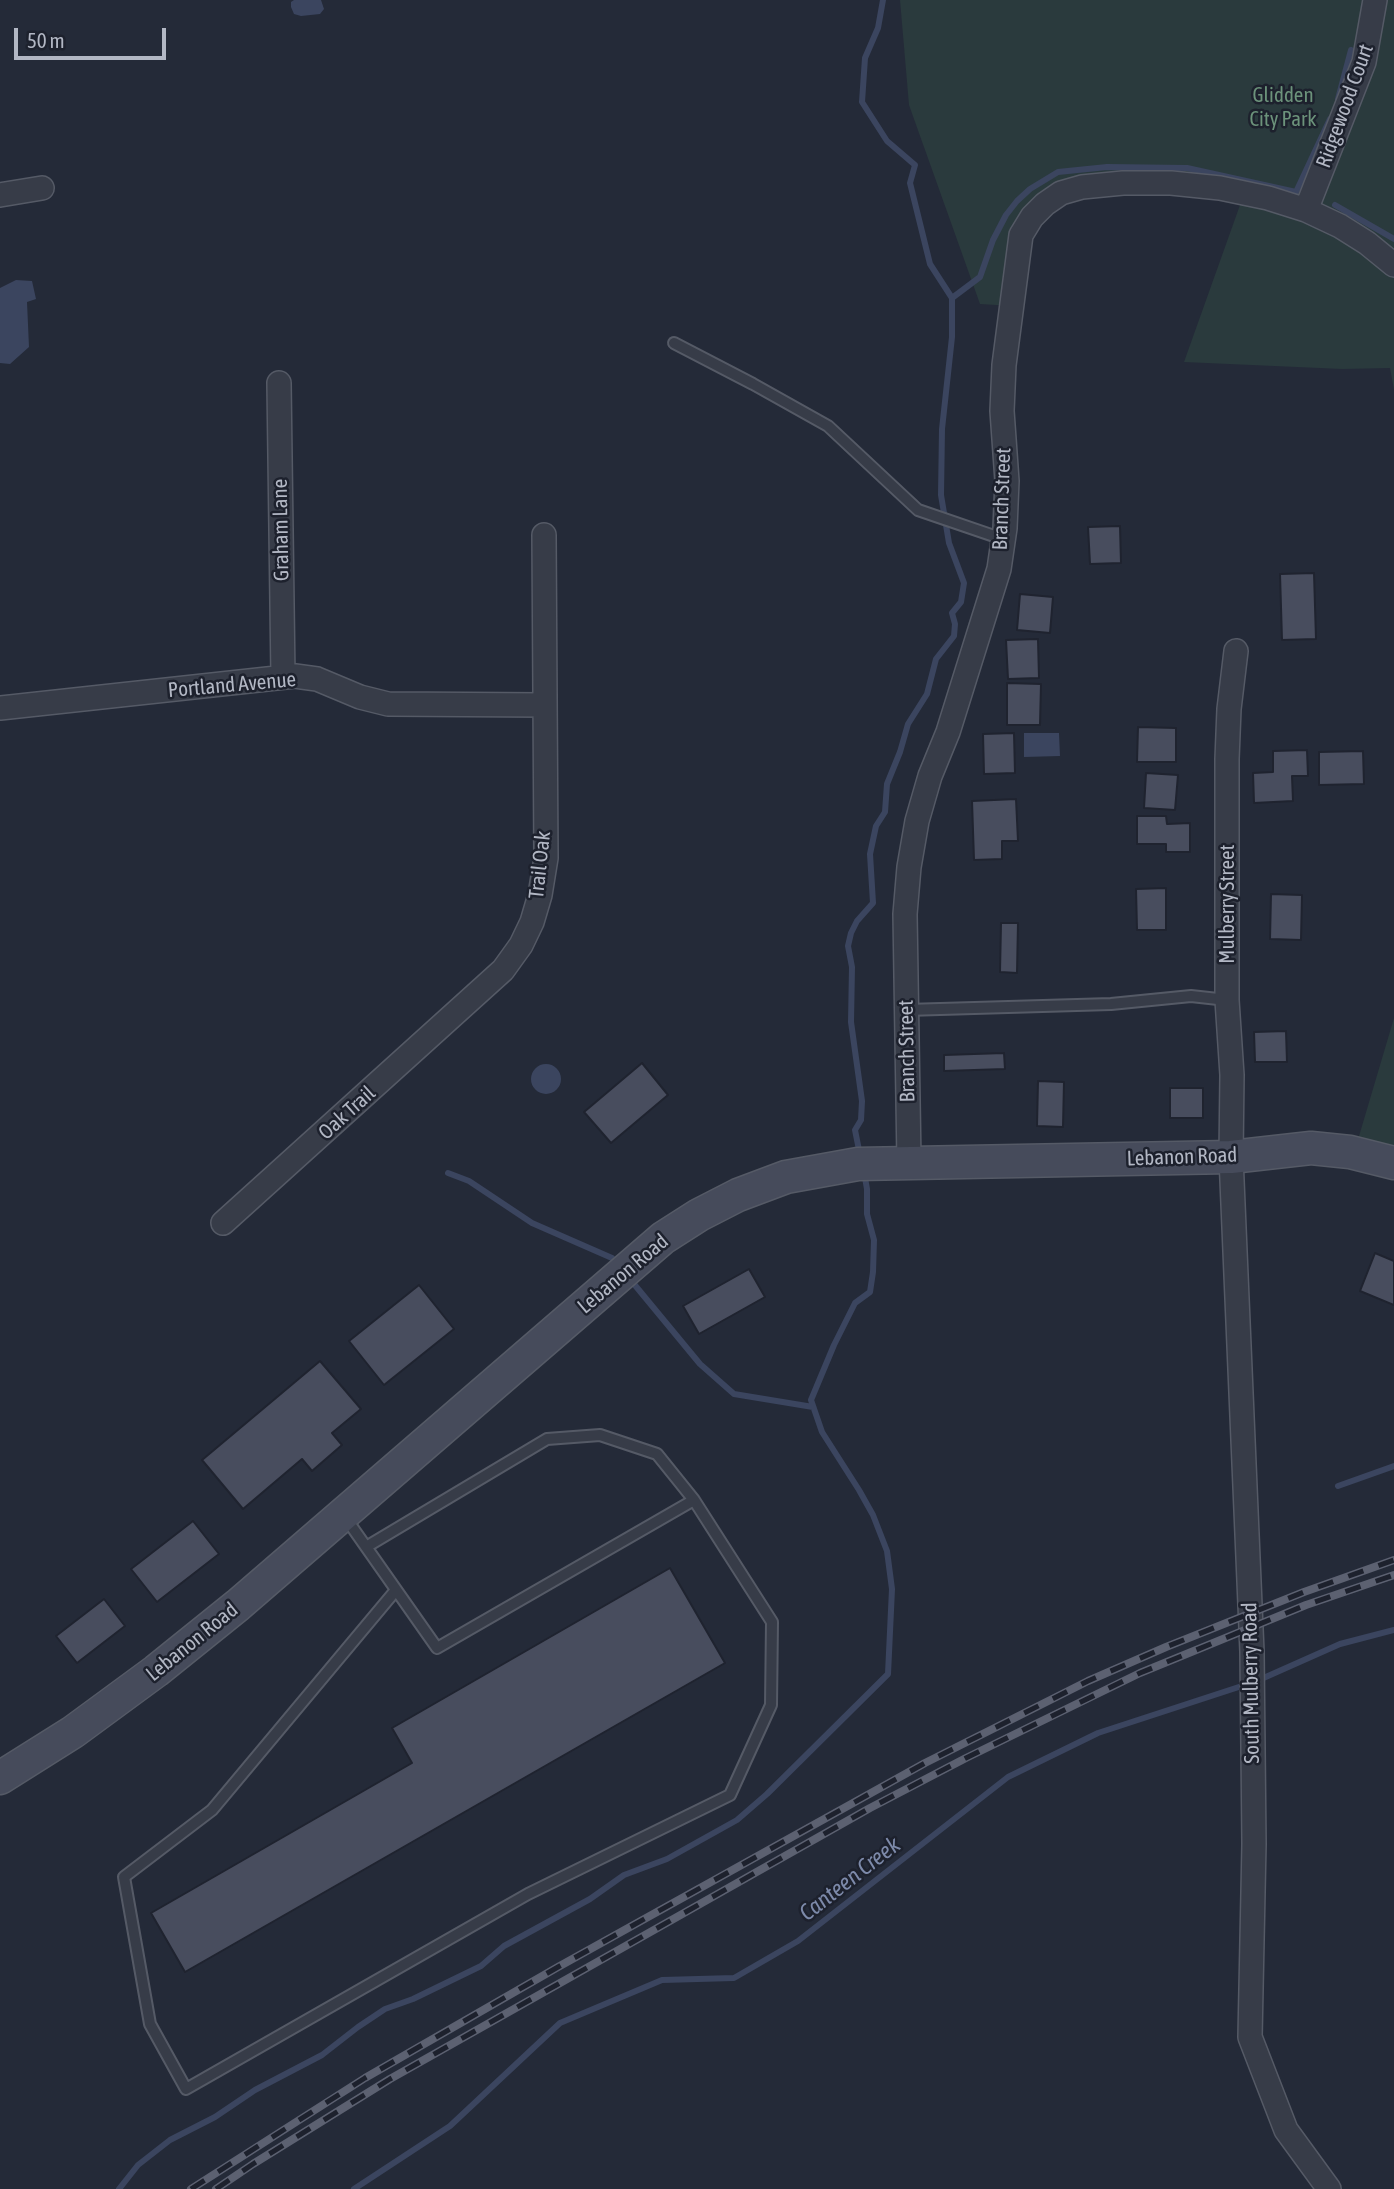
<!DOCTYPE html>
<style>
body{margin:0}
#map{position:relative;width:1394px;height:2189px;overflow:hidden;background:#242a38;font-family:"Asap Condensed",sans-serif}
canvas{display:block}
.scale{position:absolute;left:14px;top:28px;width:152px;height:32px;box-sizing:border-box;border:4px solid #b2b7c4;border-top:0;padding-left:9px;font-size:21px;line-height:24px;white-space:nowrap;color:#b2b7c4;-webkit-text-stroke:5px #1d212d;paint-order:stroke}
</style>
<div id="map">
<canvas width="1394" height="2189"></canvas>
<div class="scale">50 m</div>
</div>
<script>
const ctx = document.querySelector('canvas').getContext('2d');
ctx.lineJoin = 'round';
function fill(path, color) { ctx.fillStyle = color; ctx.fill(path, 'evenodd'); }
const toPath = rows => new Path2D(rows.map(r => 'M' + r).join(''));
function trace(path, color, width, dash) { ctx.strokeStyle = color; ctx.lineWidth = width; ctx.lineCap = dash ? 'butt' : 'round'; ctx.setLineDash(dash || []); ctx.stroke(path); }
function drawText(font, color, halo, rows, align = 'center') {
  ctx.font = font + ' "Asap Condensed",sans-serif'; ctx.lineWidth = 5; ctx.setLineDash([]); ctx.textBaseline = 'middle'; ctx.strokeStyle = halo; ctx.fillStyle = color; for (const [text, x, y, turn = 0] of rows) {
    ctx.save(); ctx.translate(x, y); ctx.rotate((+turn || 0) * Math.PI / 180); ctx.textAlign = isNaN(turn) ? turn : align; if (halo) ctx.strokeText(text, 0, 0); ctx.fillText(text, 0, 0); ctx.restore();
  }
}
fill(toPath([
 [900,0,1394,0,1394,390,1390,368,1342,369,1184,362,1240,205,1171,183,1068,191,1032,217,1012,306,980,304,909,105],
 [1394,1018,1394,1164,1354,1153]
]), '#2a3a3d');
fill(toPath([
 [294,0,321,0,324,9,320,14,301,16,294,14,291,7,291,2],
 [16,280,32,281,36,299,27,302,29,347,10,364,0,363,0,288],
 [1024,733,1059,733,1060,756,1024,757],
 '531 1079a15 15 0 1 1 30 0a15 15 0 1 1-30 0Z'
]), '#3b455f');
trace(toPath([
 [1338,99,1351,50],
 [1335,205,1394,239],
 [952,298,980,277,993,240,1006,215,1017,201,1030,189,1058,172,1107,167,1187,168,1296,192,1330,119],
 [860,1155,855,1130,861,1120,862,1101,851,1022,852,967,848,946,851,933,857,921,873,903,870,854,876,826,885,812,887,784,900,752,908,724,927,694,936,659,954,636,955,624,952,613,961,602,964,583,949,543,941,495,942,429,952,337,952,298,930,264,910,183,915,165,887,141,862,102,865,58,878,28,883,0],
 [448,1173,469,1181,532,1223,612,1258,618,1265],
 [629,1278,700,1364,734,1394,813,1407],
 [1338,1486,1394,1466],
 [1259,1680,1340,1644,1394,1630],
 [119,2189,138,2165,170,2140,215,2117,255,2090,322,2055,358,2027,385,2009,413,1999,481,1966,504,1946,590,1899,624,1875,667,1859,737,1820,767,1794,888,1674,892,1589,887,1551,873,1515,859,1490,822,1432,811,1400,834,1345,855,1303,870,1292,873,1272,874,1240,867,1214,867,1189,864,1172],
 [354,2189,450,2126,560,2023,662,1980,734,1978,798,1941,1008,1777,1098,1733,1248,1684]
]), '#3b455f', 6);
const building = toPath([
 [1120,526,1121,563,1090,564,1088,527,1120,526],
 [1314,573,1316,639,1282,640,1280,574,1314,573],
 [1020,594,1053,597,1050,633,1017,630,1020,594],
 [1038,639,1039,678,1008,679,1006,640,1038,639],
 [1007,683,1041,684,1040,725,1007,725,1007,683],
 [1138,727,1176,728,1176,762,1137,762,1138,727],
 [1014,733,1015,773,984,774,983,734,1014,733],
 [1307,750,1308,776,1292,776,1293,801,1254,803,1253,773,1273,772,1273,751,1307,750],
 [1363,751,1364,784,1319,785,1319,752,1363,751],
 [1146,773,1178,775,1175,810,1144,808,1146,773],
 [1016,799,1018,841,1002,841,1002,859,974,860,972,801,1016,799],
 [1137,816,1166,816,1167,824,1190,823,1190,852,1166,852,1166,844,1137,844,1137,816],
 [1166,888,1166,930,1137,930,1136,889,1166,888],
 [1271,894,1302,895,1301,940,1270,939,1271,894],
 [1001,923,1018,923,1017,973,1000,972,1001,923],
 [1286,1031,1287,1062,1255,1062,1254,1032,1286,1031],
 [1004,1053,1005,1069,944,1071,944,1055,1004,1053],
 [642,1063,668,1095,611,1143,584,1112,642,1063],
 [1038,1081,1064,1082,1063,1127,1037,1126,1038,1081],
 [1170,1088,1203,1088,1203,1118,1170,1118,1170,1088],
 [1375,1253,1394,1261,1394,1305,1360,1291,1375,1253],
 [749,1269,765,1297,699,1334,683,1306,749,1269],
 [419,1285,454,1329,384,1385,349,1341,419,1285],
 [320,1361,361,1409,332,1433,342,1445,312,1471,302,1459,243,1509,202,1460,320,1361],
 [193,1521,219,1554,157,1602,131,1569,193,1521],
 [670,1568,725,1663,185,1972,151,1913,412,1763,392,1728,670,1568],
 [104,1599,125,1626,77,1663,56,1636,104,1599]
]);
fill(building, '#484d5e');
trace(building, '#1f232f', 2);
const lane = toPath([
 [674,343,753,384,828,426,918,510,1003,539],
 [906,1010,1111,1004,1191,996,1227,1000],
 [345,1517,437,1648,694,1500,772,1622,771,1705,730,1795,528,1894,186,2089,150,2024,124,1877,212,1810,396,1590],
 [366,1547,547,1439,600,1435,657,1454,694,1500]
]);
const street = toPath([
 [0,195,42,188],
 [1306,210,1364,62,1375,0],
 [279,383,283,677],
 [1236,651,1229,709,1227,759,1227,1000,1232,1075,1231,1157,1252,1652,1254,1844,1250,2037,1286,2130,1329,2189],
 [0,708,295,676,317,679,360,697,388,704,544,705],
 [909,1162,905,914,909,867,917,821,930,776,948,732,999,569,1005,528,1007,481,1002,411,1004,365,1021,235,1032,217,1045,204,1061,193,1082,187,1123,183,1171,183,1220,188,1268,198,1306,210,1340,226,1367,243,1394,265],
 [223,1223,503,970,521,945,532,922,540,895,546,858,544,535]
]);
const secondary = toPath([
 [0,1778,73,1732,156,1671,238,1605,663,1238,699,1215,738,1195,786,1177,858,1164,1231,1157,1311,1148,1350,1152,1394,1163]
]);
trace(lane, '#555a66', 14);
trace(street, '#555a66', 26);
trace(secondary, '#555a66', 35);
trace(lane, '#373c48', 10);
trace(street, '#373c48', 23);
trace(secondary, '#464b5b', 32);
const rail = toPath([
 [191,2189,365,2078,558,1967,925,1763,1088,1681,1166,1647,1304,1592,1394,1560],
 [216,2189,253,2164,390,2079,870,1808,966,1758,1140,1673,1306,1605,1394,1575]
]);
trace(rail, '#5c6171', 8);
trace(rail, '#1d212d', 5, [16]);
drawText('21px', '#6c937b', '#1d212d', [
 ["Glidden",1283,95],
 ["City Park",1283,119]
]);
drawText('21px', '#b2b7c4', '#1d212d', [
 ["Ridgewood Court",1345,106,-70],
 ["Branch Street",1002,499,-88],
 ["Graham Lane",281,530,-91],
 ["Portland Avenue",232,685,-5],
 ["Trail Oak",540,865,-84],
 ["Mulberry Street",1227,904,-90],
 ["Branch Street",907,1051,-91],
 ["Oak Trail",347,1113,-42],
 ["Lebanon Road",1182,1157,-2],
 ["Lebanon Road",623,1274,-40],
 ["Lebanon Road",192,1642,-39],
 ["South Mulberry Road",1251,1683,-91]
]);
drawText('italic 23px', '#7d8aaa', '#1d212d', [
 ["Canteen Creek",850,1879,-38]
]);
</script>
